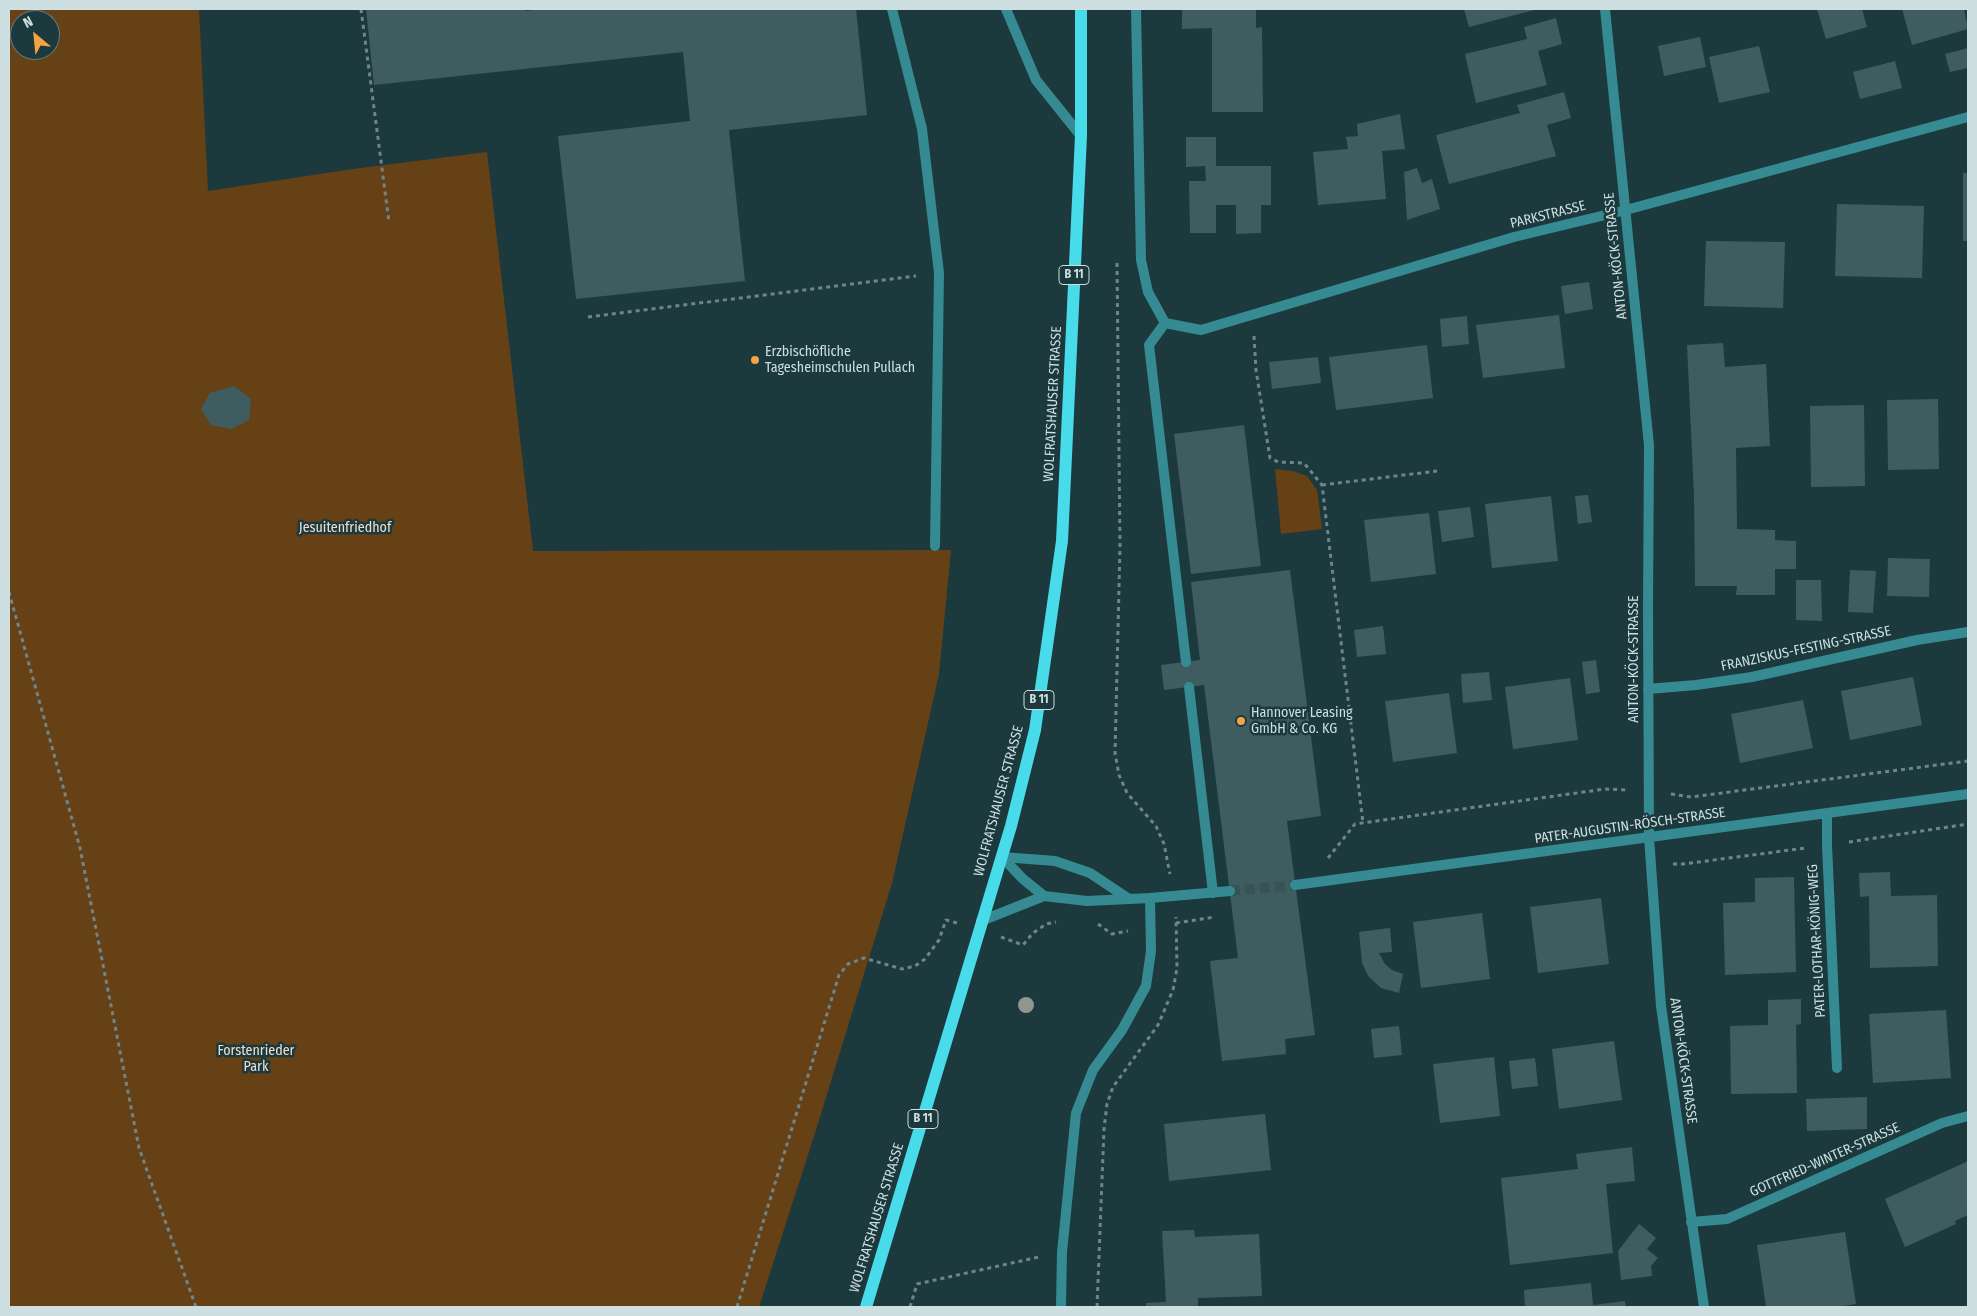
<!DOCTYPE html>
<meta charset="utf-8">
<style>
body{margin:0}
#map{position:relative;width:1977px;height:1316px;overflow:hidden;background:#1c3a3d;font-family:"Fira Sans Condensed",sans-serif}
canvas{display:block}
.frame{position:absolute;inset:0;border:10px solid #cedfe1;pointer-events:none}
.north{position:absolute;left:10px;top:10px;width:50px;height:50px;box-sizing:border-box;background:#1c3a3d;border:1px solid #637c7f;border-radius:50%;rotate:332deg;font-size:14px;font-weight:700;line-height:20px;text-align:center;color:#cedfe1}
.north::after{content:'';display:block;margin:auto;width:18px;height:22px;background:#f5a345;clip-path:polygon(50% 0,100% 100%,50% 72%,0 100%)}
</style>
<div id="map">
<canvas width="1977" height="1316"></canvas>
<div class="frame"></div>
<div class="north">N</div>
</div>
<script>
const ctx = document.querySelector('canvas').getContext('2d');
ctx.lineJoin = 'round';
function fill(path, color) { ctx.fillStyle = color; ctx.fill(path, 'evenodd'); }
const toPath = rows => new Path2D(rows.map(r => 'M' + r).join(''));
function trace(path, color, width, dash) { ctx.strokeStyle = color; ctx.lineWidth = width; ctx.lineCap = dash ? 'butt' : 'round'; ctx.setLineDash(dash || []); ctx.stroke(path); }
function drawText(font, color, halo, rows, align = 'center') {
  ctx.font = font + ' "Fira Sans Condensed",sans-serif'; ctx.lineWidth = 5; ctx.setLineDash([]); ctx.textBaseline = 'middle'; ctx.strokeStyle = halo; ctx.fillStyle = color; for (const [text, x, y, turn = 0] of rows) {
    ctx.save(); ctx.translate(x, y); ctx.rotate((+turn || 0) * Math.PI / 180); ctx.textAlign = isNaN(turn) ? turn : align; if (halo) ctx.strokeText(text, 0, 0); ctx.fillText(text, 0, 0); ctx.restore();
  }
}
fill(toPath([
 [9,9,199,9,208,191,353,169,487,152,533,551,951,550,939,674,892,883,815,1133,759,1307,9,1307],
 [20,20,50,20,50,50,20,50],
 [1275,469,1293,471,1307,476,1317,490,1322,529,1281,534]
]), '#674116');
fill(toPath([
 [366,9,525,9,525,11,543,9,856,9,867,115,729,130,745,281,576,299,558,136,690,121,683,52,374,85],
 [1182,9,1256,9,1256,28,1262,27,1263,112,1212,112,1212,28,1182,29],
 [1464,9,1538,9,1469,27],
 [1817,9,1862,9,1867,27,1826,39],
 [1902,9,1964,9,1968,29,1912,45],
 [1556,18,1562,44,1538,51,1547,85,1476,103,1465,54,1527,39,1524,27],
 [1700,37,1706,67,1664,76,1658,46],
 [1759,46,1770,92,1719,103,1709,57],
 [1968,48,1968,68,1950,72,1945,54],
 [1895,61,1902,88,1860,99,1853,72],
 [1564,92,1571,118,1547,125,1556,156,1449,184,1436,135,1520,113,1517,105],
 [1400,114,1405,149,1382,151,1386,199,1318,205,1313,152,1348,149,1346,137,1358,136,1357,124],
 [1186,137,1216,137,1216,166,1271,166,1271,205,1261,205,1261,233,1236,234,1236,205,1216,205,1216,233,1190,233,1189,181,1206,181,1205,166,1186,167],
 [1417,168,1422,183,1432,179,1440,209,1407,220,1404,172],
 [1963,173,1968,173,1968,241,1963,241],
 [1837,204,1924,206,1922,278,1835,276],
 [1706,241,1785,242,1783,308,1704,306],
 [1589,282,1593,309,1565,314,1561,286],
 [1559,315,1565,368,1483,378,1476,325],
 [1467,316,1469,344,1442,347,1440,319],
 [1723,343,1725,367,1766,364,1770,446,1736,448,1737,529,1775,530,1775,540,1796,541,1796,569,1775,569,1775,595,1736,595,1737,586,1695,586,1694,496,1687,345],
 [1427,345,1433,398,1336,410,1329,357],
 [1318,357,1321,383,1272,389,1269,362],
 [234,386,251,399,249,420,231,429,211,425,201,409,210,393],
 [1938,399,1939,469,1888,470,1887,400],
 [1864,405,1865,486,1811,487,1810,406],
 [1244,425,1261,566,1191,574,1174,434],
 [1588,495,1592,522,1578,524,1575,496],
 [1551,496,1558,561,1492,568,1485,504],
 [1470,507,1474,537,1442,542,1438,511],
 [1429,513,1436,574,1371,582,1364,520],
 [1888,558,1930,559,1929,597,1887,596],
 [1290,570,1321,816,1287,821,1315,1035,1285,1039,1286,1054,1222,1061,1210,961,1238,958,1204,685,1164,690,1161,665,1200,660,1191,582],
 [1850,570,1876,571,1873,613,1848,612],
 [1796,580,1821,580,1822,621,1796,620],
 [1383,626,1386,654,1357,657,1354,630],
 [1596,660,1600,692,1586,694,1582,662],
 [1489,672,1492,700,1463,703,1461,674],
 [1913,677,1922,725,1850,740,1841,691],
 [1570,678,1578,740,1513,749,1505,687],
 [1449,693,1457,753,1393,762,1385,701],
 [1803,700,1813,748,1740,763,1731,714],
 [1890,872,1891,896,1937,895,1938,966,1870,968,1869,896,1860,897,1859,873],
 [1794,877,1796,972,1725,975,1723,903,1755,902,1755,878],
 [1601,898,1609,964,1538,973,1530,907],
 [1482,913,1490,979,1421,988,1413,922],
 [1390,928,1392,952,1379,953,1385,964,1392,970,1403,974,1399,993,1381,988,1368,976,1362,963,1359,932],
 [1801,999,1801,1024,1796,1025,1797,1093,1731,1094,1730,1026,1768,1025,1768,1000],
 [1946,1010,1951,1078,1873,1083,1869,1014],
 [1399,1026,1402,1055,1374,1058,1371,1029],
 [1614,1041,1622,1100,1559,1109,1552,1049],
 [1494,1057,1500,1116,1440,1123,1433,1064],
 [1535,1058,1538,1086,1512,1089,1509,1061],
 [1867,1097,1867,1129,1807,1131,1806,1099],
 [1265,1114,1271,1170,1169,1181,1164,1124],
 [1632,1147,1635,1181,1606,1184,1613,1253,1510,1265,1501,1178,1578,1169,1576,1154],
 [1968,1161,1968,1215,1955,1221,1956,1224,1905,1247,1885,1199],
 [1639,1224,1656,1238,1647,1249,1658,1258,1651,1266,1652,1276,1621,1280,1618,1251],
 [1194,1230,1195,1237,1259,1234,1262,1296,1198,1298,1198,1307,1146,1307,1146,1303,1166,1302,1162,1231],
 [1845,1232,1856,1304,1837,1307,1766,1307,1757,1245],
 [1591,1283,1593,1305,1625,1301,1626,1307,1525,1307,1524,1290]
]), '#3f5d61');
trace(toPath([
 [1230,891,1295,885]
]), '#375356', 10, [10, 5]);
trace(toPath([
 [361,9,389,222],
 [1117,263,1120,546,1115,753,1119,775,1127,793,1156,826,1164,844,1170,874],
 [588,317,916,276],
 [1254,336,1256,370,1270,458,1278,462,1304,463,1322,485,1363,823],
 [1322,485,1437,471],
 [9,592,80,848,139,1148,196,1307],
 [1671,794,1691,797,1968,761],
 [1849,842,1968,824],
 [1328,858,1355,824,1605,789,1628,790],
 [1673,864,1683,864,1806,848],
 [1176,923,1215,917],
 [1098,924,1112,934,1128,931],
 [1001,937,1023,945,1033,933,1046,924,1056,922],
 [737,1307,839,975,848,964,864,958,902,969,915,966,925,959,939,940,946,920,957,923],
 [910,1307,917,1284,1039,1257],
 [1097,1307,1104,1129,1107,1104,1113,1087,1158,1025,1173,990,1177,968,1176,917]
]), '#6e8688', 3, [4, 4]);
trace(toPath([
 [892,9,922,129,939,273,935,546],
 [1165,323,1149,345,1186,662],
 [1189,687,1213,893]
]), '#368b93', 10);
trace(toPath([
 [1006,9,1036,80,1081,136],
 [1136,9,1141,260,1148,292,1165,323,1201,330,1514,237,1626,210,1968,117],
 [1605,9,1649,445,1648,608,1649,837,1661,1006,1704,1307],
 [1648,689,1696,685,1752,677,1917,640,1968,632],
 [1827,813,1827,845,1837,1068],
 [1002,857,1055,861,1090,873,1129,899],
 [1002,857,1023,879,1044,896],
 [1295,885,1968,794],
 [981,921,1044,896,1087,901,1150,898,1230,891],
 [1691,1222,1727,1219,1942,1123,1968,1116],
 [1061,1307,1062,1252,1076,1113,1093,1070,1122,1030,1146,986,1151,951,1150,898]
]), '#368b93', 10);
trace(toPath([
 [866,1307,1011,826,1035,730,1062,541,1081,136,1081,9]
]), '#48dbe9', 12);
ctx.fillStyle = '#91958d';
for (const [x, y] of [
 [1026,1005]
]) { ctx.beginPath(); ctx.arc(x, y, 8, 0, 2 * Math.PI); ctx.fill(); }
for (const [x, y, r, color] of [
 [755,360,5,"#f5a345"],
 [1241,721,5,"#f5a345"]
]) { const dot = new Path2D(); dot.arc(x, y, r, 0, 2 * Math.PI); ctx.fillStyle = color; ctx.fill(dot); trace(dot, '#1c3a3d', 2); }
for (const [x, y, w] of [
 [1074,275,30],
 [1039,700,30],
 [923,1119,30]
]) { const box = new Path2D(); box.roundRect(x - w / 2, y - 9.5, w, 19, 4); ctx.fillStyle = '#1c3a3d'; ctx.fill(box); trace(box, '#cedfe1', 1); }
drawText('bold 12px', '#cedfe1', null, [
 ["B 11",1074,275],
 ["B 11",1039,700],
 ["B 11",923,1119]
]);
drawText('14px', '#cedfe1', '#1c3a3d', [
 ["PARKSTRASSE",1548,215,-14],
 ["ANTON-KÖCK-STRASSE",1616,256,-96],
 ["WOLFRATSHAUSER STRASSE",1053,404,-87],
 ["FRANZISKUS-FESTING-STRASSE",1806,649,-12],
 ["ANTON-KÖCK-STRASSE",1634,659,-90],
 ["WOLFRATSHAUSER STRASSE",999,801,-75],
 ["PATER-AUGUSTIN-RÖSCH-STRASSE",1630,826,-8],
 ["PATER-LOTHAR-KÖNIG-WEG",1817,941,-93],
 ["ANTON-KÖCK-STRASSE",1683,1061,82],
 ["GOTTFRIED-WINTER-STRASSE",1825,1160,-24],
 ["WOLFRATSHAUSER STRASSE",877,1218,-73]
]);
drawText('14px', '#cedfe1', '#1c3a3d', [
 ["Erzbischöfliche",765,352],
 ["Tagesheimschulen Pullach",765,368],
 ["Hannover Leasing",1251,713],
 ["GmbH & Co. KG",1251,729]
], 'left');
drawText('14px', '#f1dfce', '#1c3a3d', [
 ["Jesuitenfriedhof",345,528],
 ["Forstenrieder",256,1051],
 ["Park",256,1067]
]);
</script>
